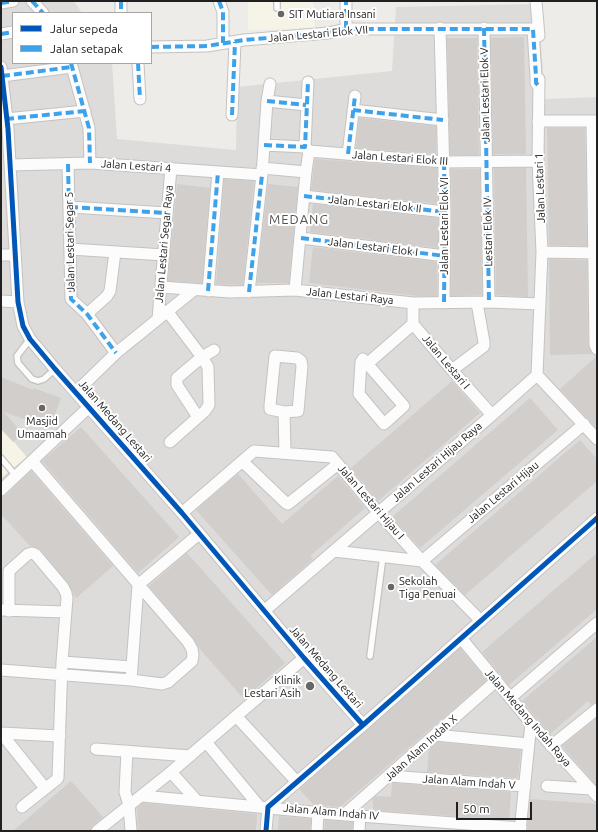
<!DOCTYPE html>
<style>
body{margin:0}
#map{position:relative;width:598px;height:832px;overflow:hidden;background:#eeece9;font-family:Ubuntu,sans-serif}
canvas{display:block}
.frame{position:absolute;inset:0;border:2px solid #202020;pointer-events:none}
.legend{position:absolute;left:12px;top:12px;width:140px;height:52px;box-sizing:border-box;background:#fff;border:1px solid #a6a6a6;margin:0;padding:5px 7px;list-style:none;font-size:12px;color:#202020}
.legend li{display:flex;align-items:center;gap:8px;height:20px}
.legend b{width:20px;border:1px solid #a6a6a6}
.scale{position:absolute;left:456px;top:802px;width:76px;height:18px;box-sizing:border-box;border:2px solid #202020;border-top:0;padding-left:5px;font-size:12px;line-height:14px;white-space:nowrap;color:#202020;-webkit-text-stroke:3px #fff;paint-order:stroke}
</style>
<div id="map">
<canvas width="598" height="832"></canvas>
<div class="frame"></div>
<ul class="legend">
<li><b style="height:5px;background:#0057b8"></b>Jalur sepeda</li>
<li><b style="height:5px;background:#3da2ea"></b>Jalan setapak</li>
</ul>
<div class="scale">50 m</div>
</div>
<script>
const ctx = document.querySelector('canvas').getContext('2d');
ctx.lineJoin = 'round';
function fill(path, color) { ctx.fillStyle = color; ctx.fill(path, 'evenodd'); }
const toPath = rows => new Path2D(rows.map(r => 'M' + r).join(''));
function trace(path, color, width, dash) { ctx.strokeStyle = color; ctx.lineWidth = width; ctx.lineCap = dash ? 'butt' : 'round'; ctx.setLineDash(dash || []); ctx.stroke(path); }
function drawText(font, color, halo, rows, align = 'center') {
  ctx.font = font + ' Ubuntu,sans-serif'; ctx.lineWidth = 4; ctx.setLineDash([]); ctx.textBaseline = 'middle'; ctx.strokeStyle = halo; ctx.fillStyle = color; for (const [text, x, y, turn = 0] of rows) {
    ctx.save(); ctx.translate(x, y); ctx.rotate((+turn || 0) * Math.PI / 180); ctx.textAlign = isNaN(turn) ? turn : align; if (halo) ctx.strokeText(text, 0, 0); ctx.fillText(text, 0, 0); ctx.restore();
  }
}
fill(toPath([
 [1,1,74,1,82,13,13,13,13,63,112,63,117,139,236,150,237,87,392,71,396,7,538,4,545,99,597,97,597,831,1,831]
]), '#dddcda');
fill(toPath([
 [248,1,313,1,315,28,248,30],
 [1,426,27,457,1,478]
]), '#f6f4e6');
fill(toPath([
 [11,326,78,411,27,457,1,426,1,327]
]), '#dcdcda');
fill(toPath([
 [524,37,526,154,493,154,491,38],
 [447,38,477,38,479,155,450,155],
 [359,118,436,126,436,154,356,148],
 [547,128,585,128,587,246,549,245],
 [315,159,437,168,438,204,311,190],
 [494,168,526,168,528,297,496,295],
 [451,169,480,169,482,295,451,296,452,212],
 [224,179,254,181,243,285,216,284],
 [177,184,210,188,202,283,168,281],
 [268,184,298,187,289,283,257,283],
 [313,204,438,218,438,248,310,232],
 [313,247,437,262,437,296,418,296,309,283],
 [549,259,587,260,588,345,592,354,550,355],
 [597,356,597,429,560,389],
 [1,377,33,390,33,388,61,398,50,428,4,412,22,433,13,442,1,429],
 [452,381,480,413,378,501,351,468],
 [530,398,558,430,420,548,392,517],
 [81,427,179,537,138,573,42,461],
 [580,440,597,459,597,481,465,595,435,565],
 [31,471,113,566,76,598,68,583,41,550,35,547,30,546,1,514,1,497,6,495],
 [238,474,282,524,338,476,365,508,310,556,313,559,272,595,196,510],
 [187,553,285,663,244,699,199,648,193,638,149,586],
 [597,553,597,609,509,685,482,652],
 [597,637,597,702,591,705,588,701,550,734,522,701],
 [460,648,487,680,340,807,314,805,299,789],
 [597,718,597,786,562,746],
 [437,742,521,750,518,778,427,772,429,749],
 [71,781,103,817,92,826,90,831,13,831],
 [392,783,511,792,509,820,373,810,373,798,376,796,391,797],
 [530,799,597,804,597,831,527,831],
 [143,803,257,814,256,831,138,831,137,808],
 [279,816,311,819,310,831,278,831],
 [325,820,353,822,352,831,324,831]
]), '#d1cecc');
const service = toPath([
 [277,1,277,8],
 [30,339,17,356,18,363,32,379,38,381,44,379,55,369],
 [1,458,16,476],
 [370,656,383,556]
]);
const minor = toPath([
 [32,1,43,13],
 [121,1,121,13],
 [219,1,223,12,223,43],
 [536,1,539,36],
 [1,3,13,1],
 [440,28,445,212,444,303],
 [484,28,489,302],
 [346,29,346,1],
 [1,34,13,32],
 [151,47,207,46,244,40,328,33,346,29,533,29,536,77,536,83,539,86],
 [71,63,89,128,90,163],
 [138,63,140,99],
 [1,67,8,129,18,302,23,326,30,339,55,369,182,513,304,658,363,725],
 [2,76,72,67],
 [267,101,306,105],
 [353,110,443,120],
 [232,115,235,42],
 [6,119,85,111],
 [538,121,597,121],
 [592,121,595,345,597,349],
 [264,145,305,147,309,151,444,162,538,161],
 [305,147,308,82],
 [348,154,355,96],
 [68,164,71,299,87,314,116,353],
 [10,165,90,163,262,175],
 [262,168,306,172],
 [304,196,445,212],
 [70,207,167,213],
 [301,238,445,256],
 [70,249,164,255],
 [542,252,597,253],
 [1,255,14,255],
 [161,287,230,292,295,290,413,303,489,302,540,304],
 [295,290,306,172,309,151],
 [208,291,218,172],
 [249,292,262,175,267,101,270,84],
 [1,301,18,302],
 [413,303,413,324,452,370,492,415],
 [167,311,202,357,208,367,209,405,205,411,170,442],
 [87,314,107,296,110,291,115,252],
 [158,319,171,168],
 [275,356,297,358,301,361,302,366,298,411,284,412,270,409,270,405,275,356],
 [363,359,404,406,384,424,359,394,361,362,363,359],
 [367,364,413,324],
 [452,370,484,346,484,342,477,303],
 [537,375,542,252,538,161,539,79],
 [537,375,597,439],
 [76,392,116,353,194,290],
 [284,412,285,452],
 [198,417,177,385,177,378,202,357,214,350],
 [242,461,286,503,288,504,338,464],
 [1,490,89,407],
 [182,513,254,451,332,457,378,512,422,561,481,621],
 [334,551,422,561,584,424],
 [1,610,66,612],
 [9,611,9,571,28,554,32,553,36,555,63,587,66,593,67,598,62,662,58,778,56,780,22,807],
 [264,611,492,415,537,375],
 [461,638,531,723,597,796],
 [62,662,132,667],
 [1,670,131,680,162,684,168,682,192,661,193,655,192,649,188,642,32,461],
 [131,680,138,585,199,534],
 [510,698,597,623],
 [236,716,297,782],
 [1,733,45,788],
 [1,733,60,736],
 [435,735,529,744],
 [206,742,259,806],
 [551,746,597,709],
 [96,749,190,756],
 [127,751,125,792,129,805,131,831],
 [171,772,197,801],
 [389,776,525,786],
 [547,786,591,789],
 [142,796,333,814,521,828],
 [345,814,496,681],
 [97,831,171,772,304,658],
 [266,831,268,807,363,725,597,518],
 [317,831,318,812],
 [359,831,360,815],
 [520,831,531,723]
]);
trace(service, '#c4c3c1', 8);
trace(minor, '#c4c3c1', 13);
trace(service, '#fcfcfc', 5.5);
trace(minor, '#fcfcfc', 11);
trace(toPath([
 [32,1,43,13],
 [121,1,121,13],
 [219,1,223,12,223,43],
 [1,3,13,1],
 [484,28,489,302],
 [346,29,346,1],
 [1,34,13,32],
 [151,47,207,46,244,40,328,33,346,29,533,29,536,77,536,83,539,86],
 [71,63,89,128,90,163],
 [138,63,140,99],
 [2,76,72,67],
 [267,101,306,105],
 [353,110,443,120],
 [232,115,235,42],
 [6,119,85,111],
 [264,145,305,147,308,82],
 [348,154,355,96],
 [444,162,445,212,444,303],
 [68,164,71,299,87,314,116,353],
 [304,196,445,212],
 [70,207,167,213],
 [301,238,445,256],
 [208,291,218,172],
 [249,292,262,175]
]), '#3da2ea', 4, [8, 4]);
trace(toPath([
 [1,67,8,129,18,302,23,326,30,339,55,369,182,513,304,658,363,725],
 [266,831,268,807,363,725,597,518]
]), '#0057b8', 5);
for (const [x, y, r, color] of [
 [281,14,4,"#686766"],
 [42,408,4,"#686766"],
 [391,587,4,"#686766"],
 [310,686,5,"#686766"]
]) { const dot = new Path2D(); dot.arc(x, y, r, 0, 2 * Math.PI); ctx.fillStyle = color; ctx.fill(dot); trace(dot, '#fff', 1.5); }
drawText('11px', '#202020', '#fff', [
 ["SIT Mutiara Insani",289,14],
 ["Masjid",42,421,"center"],
 ["Umaamah",42,434,"center"],
 ["Sekolah",399,581],
 ["Tiga Penuai",399,594],
 ["Klinik",301,680,"right"],
 ["Lestari Asih",301,693,"right"]
], 'left');
drawText('11px', '#202020', '#fff', [
 ["Jalan Lestari Elok VII",318,34,-5],
 ["Jalan Lestari Elok V",485,95,-91],
 ["Jalan Lestari Elok III",400,158,4],
 ["Jalan Lestari 4",136,166,4],
 ["Jalan Lestari 1",540,188,-92],
 ["Jalan Lestari Elok II",375,204,6],
 ["Jalan Lestari Elok VI",444,226,-90],
 ["Lestari Elok IV",488,232,-91],
 ["Jalan Lestari Segar 5",70,242,-91],
 ["Jalan Lestari Segar Raya",164,244,-85],
 ["Jalan Lestari Elok I",373,247,7],
 ["Jalan Lestari Raya",350,296,6],
 ["Jalan Lestari I",446,362,50],
 ["Jalan Medang Lestari",115,421,49],
 ["Jalan Lestari Hijau Raya",437,462,-41],
 ["Jalan Lestari Hijau",503,492,-40],
 ["Jalan Lestari Hijau I",371,502,49],
 ["Jalan Medang Lestari",326,667,49],
 ["Jalan Medang Indah Raya",528,718,49],
 ["Jalan Alam Indah X",421,748,-42],
 ["Jalan Alam Indah V",469,782,4],
 ["Jalan Alam Indah IV",331,812,5]
]);
ctx.letterSpacing = '1px';
drawText('13px', '#535353', '#fff', [
 ["MEDANG",299,220]
]);
ctx.letterSpacing = '0px';
</script>
